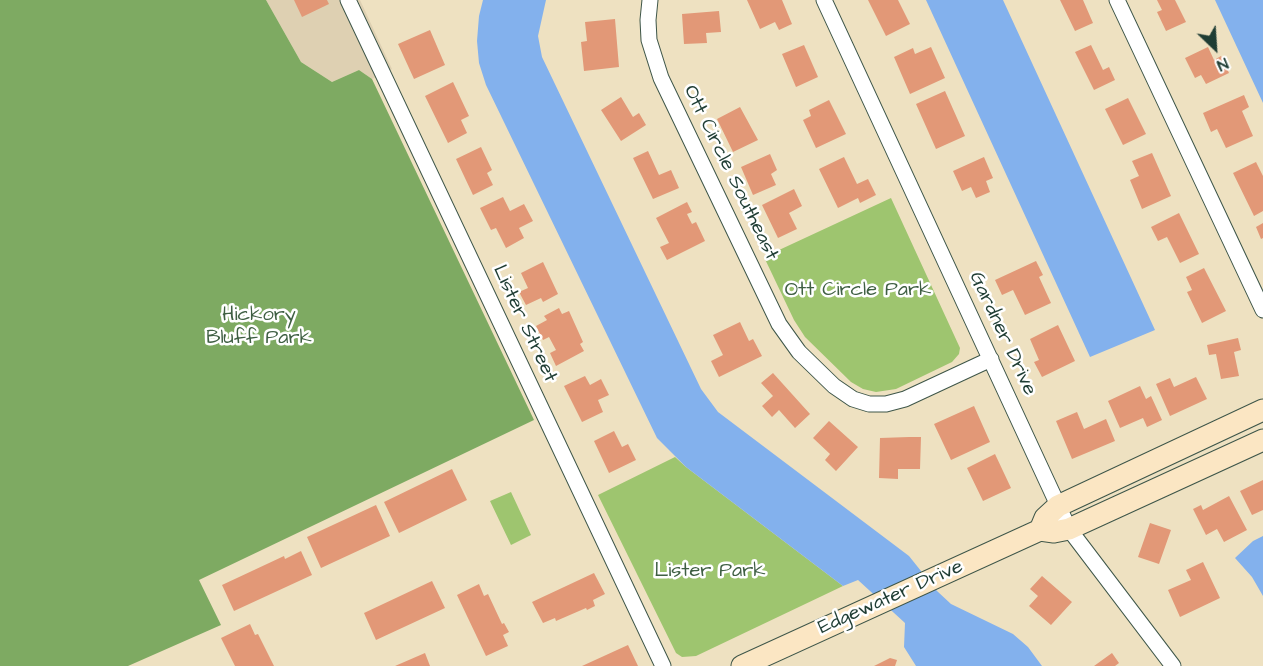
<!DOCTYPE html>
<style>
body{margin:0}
#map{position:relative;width:1263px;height:666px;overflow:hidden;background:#eee1c1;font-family:"Architects Daughter",sans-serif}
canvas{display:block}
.north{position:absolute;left:1185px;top:18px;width:60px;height:60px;-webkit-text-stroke:4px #fff;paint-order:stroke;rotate:155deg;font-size:16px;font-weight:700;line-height:24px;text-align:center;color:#1f3d34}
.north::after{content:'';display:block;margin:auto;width:21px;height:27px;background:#1f3d34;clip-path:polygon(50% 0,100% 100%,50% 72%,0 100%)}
</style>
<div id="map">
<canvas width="1263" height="666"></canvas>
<div class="north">N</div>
</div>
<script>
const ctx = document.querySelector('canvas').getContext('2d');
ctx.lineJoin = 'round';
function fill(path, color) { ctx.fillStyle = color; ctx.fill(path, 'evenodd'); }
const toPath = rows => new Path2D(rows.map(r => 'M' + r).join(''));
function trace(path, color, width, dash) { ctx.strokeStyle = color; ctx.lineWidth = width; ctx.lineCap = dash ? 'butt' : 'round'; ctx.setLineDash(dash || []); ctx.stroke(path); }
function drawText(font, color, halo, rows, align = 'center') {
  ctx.font = font + ' "Architects Daughter",sans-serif'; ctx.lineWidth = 5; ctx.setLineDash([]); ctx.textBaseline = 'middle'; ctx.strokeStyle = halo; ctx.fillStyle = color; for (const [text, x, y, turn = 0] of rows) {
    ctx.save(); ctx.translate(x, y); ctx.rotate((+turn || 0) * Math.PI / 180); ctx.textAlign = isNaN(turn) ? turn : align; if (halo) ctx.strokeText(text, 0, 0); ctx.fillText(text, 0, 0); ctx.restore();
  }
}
fill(toPath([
 [266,0,360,0,392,69,372,79,359,70,332,82,301,62]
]), '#ded0b2');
fill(toPath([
 [891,198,960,348,959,354,952,362,896,389,876,392,863,389,851,382,805,337,794,320,764,257],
 [675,457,686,467,843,586,696,656,682,657,676,653,598,495],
 [511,492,531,535,511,545,490,501]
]), '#9ec56f');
fill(toPath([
 [0,0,266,0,301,62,332,82,359,70,372,79,534,420,199,580,221,625,128,666,0,666]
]), '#7eaa62');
fill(toPath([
 [483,0,546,0,538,36,542,57,701,389,718,412,909,556,937,591,951,604,1013,634,1028,647,1042,666,916,666,904,647,905,623,858,580,843,586,686,467,657,438,486,85,479,63,477,41,479,16],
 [926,0,1003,0,1155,330,1090,357],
 [1215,0,1263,0,1263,103],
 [1263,536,1263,596,1252,577,1235,558,1253,541]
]), '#83b1ed');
fill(toPath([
 [294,0,327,0,329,4,302,17],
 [747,0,782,0,792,24,779,30,775,22,760,29],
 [868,0,898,0,910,24,886,36],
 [1060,0,1083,0,1093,23,1075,31],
 [1157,0,1175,0,1186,22,1166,31,1157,12,1162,10],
 [719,11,721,32,706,33,707,43,684,44,682,14],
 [615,19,619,67,584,71,581,42,587,41,585,22],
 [430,30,445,65,414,79,398,44],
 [804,45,818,77,796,87,782,54],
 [1091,45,1103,70,1109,67,1115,80,1094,90,1075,52],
 [931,47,945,78,910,94,894,57,913,48,915,54],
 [1208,47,1214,60,1221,56,1229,73,1206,84,1201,75,1195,78,1185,58],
 [453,82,469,116,461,120,467,133,448,143,425,96],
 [945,91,965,136,936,149,916,104],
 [1244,95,1249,107,1242,111,1253,136,1226,148,1217,129,1211,132,1203,113],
 [621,97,633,117,639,113,646,125,621,141,601,110],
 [1128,98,1146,134,1123,145,1105,109],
 [829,100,846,134,816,148,803,120,811,116,809,110],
 [740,107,758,140,733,152,717,119],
 [481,147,492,170,487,173,493,185,473,195,456,159],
 [648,151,659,175,671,170,679,188,653,199,633,158],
 [1152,153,1171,196,1142,209,1130,180,1139,176,1132,161],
 [770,154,777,170,771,174,776,185,753,195,741,167],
 [844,157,857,184,868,179,876,195,860,203,858,198,838,208,819,169],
 [984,157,993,178,986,181,990,192,976,198,971,187,962,191,953,171],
 [1256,162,1263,176,1263,211,1254,216,1233,173],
 [794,189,802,206,789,213,797,229,778,238,762,205],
 [503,197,510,211,524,204,533,221,519,228,524,238,506,248,496,228,491,230,480,208],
 [687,202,692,212,687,214,692,224,696,222,705,241,667,260,660,247,669,243,656,218],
 [1179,213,1199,254,1180,263,1167,237,1158,241,1151,227],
 [1263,223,1263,238,1261,239,1256,227],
 [1036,261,1043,275,1039,277,1051,303,1025,315,1013,290,1002,295,995,280],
 [543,262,558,294,543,302,541,298,526,305,519,292,528,288,521,273],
 [1204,268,1226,311,1202,323,1187,292,1192,290,1186,277],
 [559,308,562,314,569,311,583,342,580,344,584,351,556,366,550,353,556,350,549,337,543,340,536,326,547,320,544,316],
 [740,322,749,341,753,339,762,356,719,377,711,361,723,355,713,335],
 [1058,325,1075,361,1042,377,1034,362,1039,360,1030,339],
 [1238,338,1241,350,1234,352,1239,376,1221,379,1216,354,1209,355,1207,345],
 [773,373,810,414,795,428,779,410,772,417,762,406,773,396,761,383],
 [585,376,590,385,601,379,609,395,598,400,603,412,582,422,564,386],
 [1196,377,1207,399,1170,416,1156,384,1170,378,1174,387],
 [1140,386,1146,399,1151,396,1162,420,1147,427,1143,418,1120,428,1108,401],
 [974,406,990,442,951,460,934,424],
 [1077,412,1084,429,1106,419,1115,441,1072,459,1056,421],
 [829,421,858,447,836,471,825,460,830,454,813,438],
 [614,431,622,447,628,444,636,460,609,473,594,441],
 [909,437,921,437,920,469,898,469,898,479,879,478,880,438],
 [995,454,1011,488,983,501,967,468],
 [452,469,467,500,399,533,384,502],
 [1263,480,1263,510,1252,515,1240,491],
 [1229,496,1247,530,1224,542,1217,529,1206,535,1193,509,1201,505,1203,510],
 [376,505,390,536,321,568,307,537],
 [1150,523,1171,530,1159,564,1138,557],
 [301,551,312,575,234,611,222,585,284,556,285,559],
 [1203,562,1220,598,1180,617,1168,590,1191,580,1186,570],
 [594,573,605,594,593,600,595,606,587,610,586,608,556,621,555,618,543,623,532,602],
 [1042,576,1072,602,1051,625,1029,606,1038,596,1030,589],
 [432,581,445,608,376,640,364,613],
 [479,584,484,596,488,594,502,624,504,623,509,632,503,635,508,646,486,656,457,595],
 [250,624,255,635,258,634,274,666,235,666,221,638],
 [628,645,638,666,582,666],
 [425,653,430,666,395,666],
 [1112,653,1119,663,1115,666,1094,666],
 [890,658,897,660,895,666,874,666]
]), '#e29877');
const street = toPath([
 [348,0,663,666],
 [650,0,648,20,649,40,661,78,779,324,799,352,834,386,853,399,869,404,886,404,905,399,991,359],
 [824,0,1069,529,1173,666],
 [1117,0,1263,310]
]);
const secondary = toPath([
 [1040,530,1045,518,1058,506,1263,410],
 [742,666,1040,530,1054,532,1069,529,1263,440]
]);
trace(street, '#3e5649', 17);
trace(secondary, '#3e5649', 23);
trace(street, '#fff', 15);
trace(secondary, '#fbe6c3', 21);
drawText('20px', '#1f3d34', '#fff', [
 ["Ott Circle Southeast",730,173,64],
 ["Lister Street",524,324,65],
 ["Gardner Drive",1002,334,65],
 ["Edgewater Drive",891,598,-24]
]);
drawText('20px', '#3f5f43', '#fff', [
 ["Ott Circle Park",858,291],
 ["Hickory",259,316],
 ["Bluff Park",259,339],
 ["Lister Park",710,572]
]);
</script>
